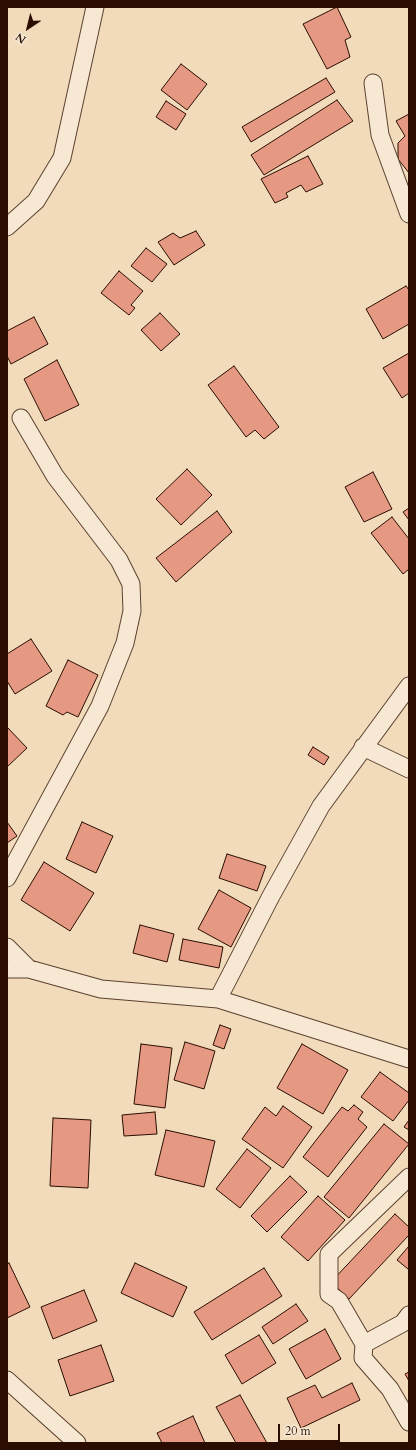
<!DOCTYPE html>
<style>
body{margin:0}
#map{position:relative;width:416px;height:1450px;overflow:hidden;background:#f1dbbb;font-family:Cardo,serif}
canvas{display:block}
.frame{position:absolute;inset:0;border:8px solid #2a0d00;pointer-events:none}
.north{position:absolute;left:8px;top:8px;width:40px;height:40px;-webkit-text-stroke:3px #f6e8d3;paint-order:stroke;rotate:215deg;font-size:11px;font-weight:700;line-height:16px;text-align:center;color:#2a0d00}
.north::after{content:'';display:block;margin:auto;width:14px;height:18px;background:#2a0d00;clip-path:polygon(50% 0,100% 100%,50% 72%,0 100%)}
.scale{position:absolute;left:278px;top:1424px;width:62px;height:18px;box-sizing:border-box;border:2px solid #2a0d00;border-top:0;padding-left:5px;font-size:12px;line-height:14px;white-space:nowrap;color:#2a0d00;-webkit-text-stroke:3px #f6e8d3;paint-order:stroke}
</style>
<div id="map">
<canvas width="416" height="1450"></canvas>
<div class="frame"></div>
<div class="north">N</div>
<div class="scale">20 m</div>
</div>
<script>
const ctx = document.querySelector('canvas').getContext('2d');
ctx.lineJoin = 'round';
function fill(path, color) { ctx.fillStyle = color; ctx.fill(path, 'evenodd'); }
const toPath = rows => new Path2D(rows.map(r => 'M' + r).join(''));
function trace(path, color, width, dash) { ctx.strokeStyle = color; ctx.lineWidth = width; ctx.lineCap = dash ? 'butt' : 'round'; ctx.setLineDash(dash || []); ctx.stroke(path); }
const building = toPath([
 [337,7,351,37,345,40,350,57,327,69,303,24,337,7],
 [181,64,207,84,187,110,161,90,181,64],
 [326,78,335,92,251,142,242,127,326,78],
 [337,100,353,121,264,175,251,155,337,100],
 [166,101,186,114,176,130,156,117,166,101],
 [409,114,409,173,398,159,398,143,405,136,396,121,409,114],
 [308,156,323,184,306,192,301,185,286,193,288,197,275,203,261,179,308,156],
 [196,231,205,245,174,265,158,242,173,233,180,238,196,231],
 [146,248,167,264,152,282,131,266,146,248],
 [119,271,143,291,131,305,135,308,129,315,101,293,119,271],
 [406,286,409,290,409,324,383,339,366,309,406,286],
 [160,313,180,334,161,351,141,330,160,313],
 [34,317,48,344,11,364,7,356,7,331,34,317],
 [409,353,409,393,402,398,383,368,409,353],
 [57,360,79,405,45,421,24,379,57,360],
 [234,366,279,427,264,439,255,430,246,437,208,385,234,366],
 [187,469,212,495,181,525,156,499,187,469],
 [373,472,392,509,364,522,345,487,373,472],
 [409,508,409,520,403,512,409,508],
 [217,511,232,532,176,582,156,558,217,511],
 [392,517,409,539,409,569,403,574,371,533,392,517],
 [31,639,52,671,15,694,7,681,7,654,31,639],
 [68,660,98,675,78,717,67,712,63,715,46,706,68,660],
 [7,727,27,748,7,767,7,727],
 [313,747,329,757,324,765,308,755,313,747],
 [7,822,17,836,7,843,7,822],
 [82,822,113,836,96,873,66,859,82,822],
 [227,854,266,866,257,891,219,878,227,854],
 [44,862,94,893,70,931,21,900,44,862],
 [219,890,251,908,231,947,198,929,219,890],
 [140,925,174,934,167,962,133,953,140,925],
 [183,939,223,947,219,968,179,960,183,939],
 [220,1025,231,1029,224,1049,213,1045,220,1025],
 [185,1042,215,1051,204,1089,174,1080,185,1042],
 [141,1044,172,1048,165,1108,134,1104,141,1044],
 [302,1044,348,1070,323,1114,277,1088,302,1044],
 [380,1072,409,1093,409,1100,393,1121,361,1097,380,1072],
 [354,1105,363,1112,358,1119,367,1127,328,1177,303,1157,342,1107,348,1111,354,1105],
 [283,1106,312,1127,283,1168,242,1139,265,1107,276,1116,283,1106],
 [155,1112,157,1134,124,1136,122,1115,155,1112],
 [53,1118,91,1120,88,1188,50,1186,53,1118],
 [409,1120,409,1130,404,1127,409,1120],
 [384,1124,409,1144,349,1218,324,1197,384,1124],
 [166,1130,215,1141,204,1187,155,1175,166,1130],
 [247,1149,271,1168,240,1208,216,1189,247,1149],
 [290,1176,307,1192,267,1232,251,1216,290,1176],
 [318,1196,345,1220,308,1261,281,1237,318,1196],
 [395,1214,409,1227,409,1235,349,1299,331,1282,395,1214],
 [409,1246,409,1268,408,1269,397,1260,409,1246],
 [9,1263,30,1307,7,1318,7,1264,9,1263],
 [135,1263,187,1287,173,1317,121,1293,135,1263],
 [264,1268,282,1296,212,1340,194,1312,264,1268],
 [84,1290,97,1321,53,1339,41,1307,84,1290],
 [296,1304,308,1321,273,1344,262,1327,296,1304],
 [325,1329,341,1359,306,1379,289,1349,325,1329],
 [259,1335,276,1363,242,1384,225,1355,259,1335],
 [101,1345,114,1381,70,1396,58,1360,101,1345],
 [409,1372,409,1381,405,1374,409,1372],
 [352,1383,360,1400,301,1428,287,1398,315,1385,322,1398,352,1383],
 [240,1395,267,1443,236,1443,216,1407,240,1395],
 [193,1416,205,1443,162,1443,157,1433,193,1416]
]);
fill(building, '#e59983');
trace(building, '#2a0d00', 1);
const minor = toPath([
 [373,83,380,135,409,214],
 [7,227,36,201,62,158,95,7],
 [363,747,409,769],
 [7,878,100,706,125,643,132,611,131,584,119,560,55,476,21,418],
 [7,947,29,969,101,989,218,999,409,1059],
 [7,969,29,969],
 [218,999,271,896,321,806,409,686],
 [409,1177,329,1254,329,1294,339,1301,364,1344,363,1358,390,1389,409,1422],
 [364,1344,403,1323,409,1315],
 [7,1380,77,1443]
]);
trace(minor, '#5c402f', 19);
trace(minor, '#f6e8d3', 17);
</script>
